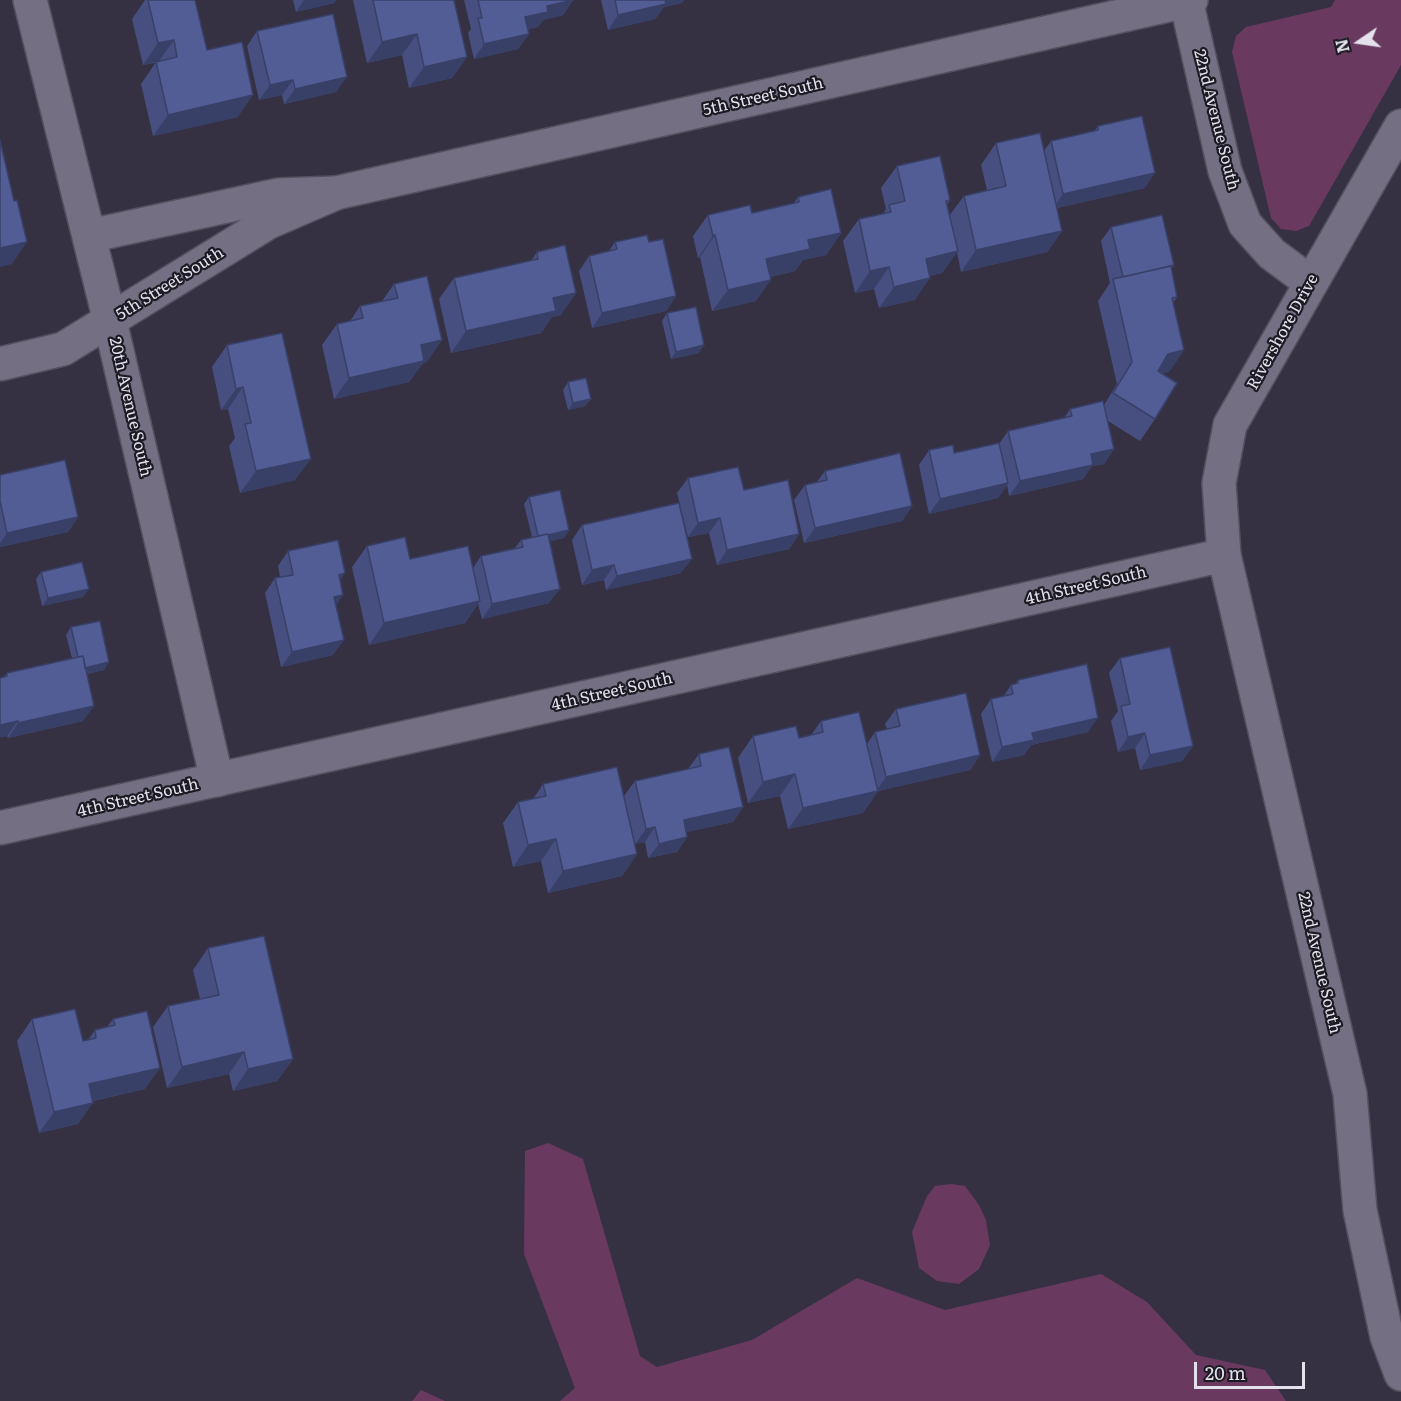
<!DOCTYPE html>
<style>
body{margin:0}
#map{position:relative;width:1401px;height:1401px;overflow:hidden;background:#353142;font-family:Literata,serif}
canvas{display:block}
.north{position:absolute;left:1329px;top:12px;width:60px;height:60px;-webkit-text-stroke:4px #1c1a22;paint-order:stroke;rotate:257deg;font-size:16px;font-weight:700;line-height:24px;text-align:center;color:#e3e1ec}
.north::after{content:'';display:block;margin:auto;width:21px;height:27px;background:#e3e1ec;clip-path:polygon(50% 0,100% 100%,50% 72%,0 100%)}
.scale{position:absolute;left:1194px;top:1362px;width:111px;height:27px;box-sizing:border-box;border:3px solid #e3e1ec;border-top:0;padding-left:8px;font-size:18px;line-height:21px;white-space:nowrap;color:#e3e1ec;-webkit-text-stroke:4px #1c1a22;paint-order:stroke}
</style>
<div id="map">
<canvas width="1401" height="1401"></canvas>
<div class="north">N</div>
<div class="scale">20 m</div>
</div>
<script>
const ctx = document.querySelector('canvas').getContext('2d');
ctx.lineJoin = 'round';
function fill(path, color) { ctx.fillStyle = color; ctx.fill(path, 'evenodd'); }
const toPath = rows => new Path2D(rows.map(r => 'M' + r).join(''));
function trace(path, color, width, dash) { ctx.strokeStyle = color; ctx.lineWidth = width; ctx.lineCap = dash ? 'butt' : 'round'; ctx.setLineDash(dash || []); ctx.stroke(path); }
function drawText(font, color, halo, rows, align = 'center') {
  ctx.font = font + ' Literata,serif'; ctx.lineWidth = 4.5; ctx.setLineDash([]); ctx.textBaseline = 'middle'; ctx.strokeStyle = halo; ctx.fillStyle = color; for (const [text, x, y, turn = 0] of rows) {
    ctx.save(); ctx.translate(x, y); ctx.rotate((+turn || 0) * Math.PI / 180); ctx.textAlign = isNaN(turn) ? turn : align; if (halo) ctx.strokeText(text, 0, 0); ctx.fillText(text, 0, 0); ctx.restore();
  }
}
fill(toPath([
 [1335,0,1401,0,1401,65,1309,226,1296,231,1281,229,1271,218,1232,52,1236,36,1246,27,1331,7],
 [548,1143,583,1159,640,1356,657,1367,752,1340,857,1278,945,1310,1101,1274,1147,1302,1196,1355,1265,1370,1286,1401,560,1401,575,1388,524,1254,525,1151],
 [951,1184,965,1186,979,1205,986,1220,990,1245,979,1269,959,1284,937,1281,919,1268,912,1232,927,1196,935,1186],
 [421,1390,445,1401,412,1401]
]), '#693960');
const street = toPath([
 [30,0,110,321,217,780],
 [1186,0,1225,171,1245,224,1272,254,1310,282],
 [89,236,278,195,336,193],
 [1224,555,1350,1094,1360,1210,1387,1337,1401,1374]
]);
const secondary = toPath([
 [0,364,63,349,269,222,336,193,1191,0],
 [0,828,1224,555,1219,483,1230,425,1401,126]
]);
trace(street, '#54505f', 36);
trace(secondary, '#54505f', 36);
trace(street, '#746f83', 33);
trace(secondary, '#746f83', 33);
fill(toPath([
 [145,0,195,0,207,50,238,117,153,136,141,84,156,62,159,62,143,65,132,19],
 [293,0,336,0,334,3,296,12],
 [353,0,454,0,467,57,452,78,409,88,402,55,367,63],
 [464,0,573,0,563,15,543,20,538,27,527,29,529,34,518,49,474,59,468,33,471,29],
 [601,0,684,0,682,3,664,7,655,19,608,30],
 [257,31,336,92,284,104,282,95,259,100,247,46],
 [1098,126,1145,188,1057,208,1062,231,1047,252,961,272,957,252,942,273,929,276,915,300,879,308,874,289,855,293,843,241,859,219,883,214,886,209,881,188,897,166,950,200,947,205,949,216,964,196,987,190,981,165,996,143,1044,151,1051,141,1094,131],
 [798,197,841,233,826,255,803,260,795,271,770,277,756,301,712,311,700,257,698,258,693,236,708,215,752,213,794,203],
 [1111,227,1174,265,1171,269,1177,297,1173,303,1184,350,1169,372,1162,373,1155,419,1140,441,1108,421,1114,449,1104,464,1092,466,1083,479,1009,496,1007,485,998,498,929,514,919,465,929,450,954,453,999,444,1008,431,1064,418,1070,409,1104,405,1117,384,1098,301,1110,283,1101,241],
 [615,242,649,242,676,296,666,311,592,328,579,271,589,256,609,251],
 [537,252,561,315,552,317,541,333,451,353,439,299,454,278,531,261],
 [394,284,427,362,423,363,409,382,334,399,322,345,337,324,350,321,360,306,382,301],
 [667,313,699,353,671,359,662,321],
 [227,345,295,480,240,493,229,446,235,438,228,409,221,410,212,367],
 [568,382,591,399,585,406,568,410,563,390],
 [825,471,912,506,902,521,804,543,794,500,805,485,816,483],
 [0,475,78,517,68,532,0,547],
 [688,478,744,490,799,534,789,549,717,565,709,533,688,537,677,493],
 [529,497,569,530,564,538,549,541,549,603,482,619,478,604,465,623,369,645,352,567,367,546,410,559,473,568,481,556,515,548,521,540,532,537,524,504],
 [582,525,681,573,606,590,604,580,582,585,572,540],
 [288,551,340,581,343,595,336,605,333,655,281,667,265,593,275,578,280,577,278,566],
 [41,572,83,597,42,606,36,579],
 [71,627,104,670,87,674,83,721,8,738,7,736,0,737,0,678,4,677,7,673,72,658,66,635],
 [1120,658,1193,746,1182,761,1140,770,1135,748,1118,752,1111,721,1118,711,1109,673],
 [1018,680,1088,732,1031,745,1024,755,992,762,981,714,991,699,1003,697,1011,685,1015,684],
 [896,709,980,755,970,770,878,791,863,813,788,829,780,796,748,803,738,758,753,736,799,738,811,735,821,721,867,744,875,732,887,729,885,724],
 [699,754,743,807,733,822,686,832,687,837,677,852,648,858,645,842,635,844,624,796,635,781,688,769],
 [543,784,637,854,622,876,548,893,541,861,513,867,503,823,518,802,533,799],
 [208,948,293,1059,277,1081,233,1091,229,1074,167,1088,153,1027,168,1006,200,999,193,970],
 [32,1019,83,1041,88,1040,95,1030,107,1027,113,1019,145,1089,93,1101,78,1124,39,1133,17,1041]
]), '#474f80');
fill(toPath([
 [304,0,336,0,334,3,296,12],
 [573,0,563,15,543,20,538,27,514,32,525,17,547,6],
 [660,0,684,0,682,3,664,7,655,19,608,30,618,15],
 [417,34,402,55,367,63,382,42],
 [529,34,518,49,474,59,484,44],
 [174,40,159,61,143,65,158,43],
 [467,57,452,78,409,88,424,67],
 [347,77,336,92,284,104,295,89],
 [293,80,282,95,259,100,270,85],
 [253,95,238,117,153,136,168,115],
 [1155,173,1145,188,1053,209,1063,194],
 [1062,231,1047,252,961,272,976,250],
 [841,233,826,255,803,260,795,271,751,281,766,259,808,240],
 [715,235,700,257,698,258,713,236],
 [27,242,12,264,0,267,0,248],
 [958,251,942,273,910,280,926,259],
 [889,267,874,289,855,293,870,271],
 [930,278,915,300,879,308,894,287],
 [771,280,756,301,712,311,728,290],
 [576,293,561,315,552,317,541,333,451,353,466,331,553,298],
 [676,296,666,311,592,328,602,313],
 [442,340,427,362,423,363,409,382,334,399,349,378,421,345],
 [704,345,699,353,671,359,676,352],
 [1184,350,1169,372,1153,375,1168,354],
 [243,387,228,409,221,410,236,389],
 [591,399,585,406,568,410,573,403],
 [1114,449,1104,464,1092,466,1083,479,1009,496,1020,481,1091,454],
 [311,459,295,480,240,493,256,471],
 [1008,483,998,498,929,514,940,499],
 [912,506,902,521,804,543,815,528],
 [78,517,68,532,0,547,0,543,7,533],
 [720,518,709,533,688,537,698,523],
 [569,530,564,538,533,545,539,538],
 [799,534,789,549,717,565,727,550],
 [692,559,681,573,606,590,617,576],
 [614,565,604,580,582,585,592,570],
 [345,573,335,588,339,575],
 [89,589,83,597,42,606,48,598],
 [560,589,549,603,482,619,492,604],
 [343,595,333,610,334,597],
 [480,601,465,623,369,645,384,623],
 [344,640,333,655,281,667,292,652],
 [109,662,104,670,76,676,81,669],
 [94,706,83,721,8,738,18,723],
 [1098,718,1088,732,1031,745,1024,755,992,762,1002,747,1032,733],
 [18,721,7,736,0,737,0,725],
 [1145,733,1135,748,1118,752,1128,737],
 [1193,746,1182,761,1140,770,1150,755],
 [980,755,970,770,878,791,863,813,788,829,803,808,876,791,886,777],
 [795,774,780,796,748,803,763,782],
 [743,807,733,822,674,835,684,820],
 [655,827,645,842,635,844,646,829],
 [687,837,677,852,648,858,659,844],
 [556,839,541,861,513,867,528,845],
 [637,854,622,876,548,893,563,871],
 [244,1052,229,1074,167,1088,182,1067],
 [293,1059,277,1081,233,1091,248,1069],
 [160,1068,145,1089,73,1105,89,1084],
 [93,1103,78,1124,39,1133,54,1112]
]), '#394068');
const building = toPath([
 [148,0,195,0,207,50,242,42,253,95,168,115,156,62,177,57,174,40,158,43,148,0],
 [373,0,454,0,467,57,424,67,417,34,382,42,373,0],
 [478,0,573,0,547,6,548,12,525,17,529,34,484,44,478,18,482,18,478,0],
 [615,0,665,0,666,4,618,15,615,0],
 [333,14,347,77,295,89,293,80,270,85,257,31,333,14],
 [1142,116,1155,173,1063,194,1051,141,1098,130,1098,126,1142,116],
 [1040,133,1062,231,976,250,964,196,1006,186,996,143,1040,133],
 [0,140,14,201,17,200,27,242,0,248,0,140],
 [940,156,950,200,946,201,958,251,926,259,930,278,894,287,889,267,870,271,859,219,891,212,889,205,905,201,897,166,940,156],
 [831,189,841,233,808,240,810,249,766,259,771,280,728,290,715,235,713,236,708,215,750,205,752,213,799,202,798,197,831,189],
 [1162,215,1174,265,1123,277,1111,227,1162,215],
 [647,235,649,242,663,239,676,296,602,313,589,256,617,249,615,242,647,235],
 [565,245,576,293,553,298,556,311,466,331,454,278,538,259,537,252,565,245],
 [1171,266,1177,297,1172,298,1184,350,1168,354,1158,371,1177,383,1155,419,1113,393,1132,362,1113,279,1171,266],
 [427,276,442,340,421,345,424,361,349,378,337,324,363,318,360,306,398,298,394,284,427,276],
 [696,307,704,345,676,352,667,313,696,307],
 [282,333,311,459,256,471,245,424,251,423,243,387,236,389,227,345,282,333],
 [586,378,591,399,573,403,568,382,586,378],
 [1103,401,1114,449,1091,454,1093,465,1020,481,1008,431,1072,416,1070,409,1103,401],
 [999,443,1008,483,940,499,929,450,953,445,954,453,999,443],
 [900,453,912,506,815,528,805,485,827,480,825,471,900,453],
 [65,460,78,517,7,533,0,501,0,475,65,460],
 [738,467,744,490,788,480,799,534,727,550,720,518,698,523,688,478,738,467],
 [560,490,569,530,548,535,548,534,538,536,529,497,560,490],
 [679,503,692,559,617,576,614,565,592,570,582,525,679,503],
 [548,534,560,589,492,604,481,556,523,547,521,540,548,534],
 [405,537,410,559,468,546,480,601,384,623,367,546,405,537],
 [338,540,345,573,339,575,343,595,334,597,344,640,292,652,275,578,293,575,288,551,338,540],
 [82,562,89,589,48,598,41,572,82,562],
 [100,621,109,662,85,668,83,656,78,657,71,627,100,621],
 [1170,647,1193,746,1150,755,1145,733,1128,737,1121,706,1130,704,1120,658,1170,647],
 [83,656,94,706,18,723,18,721,0,725,0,678,7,676,7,673,83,656],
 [1087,664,1098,718,1032,733,1034,740,1002,747,991,699,1013,694,1011,685,1018,683,1018,680,1087,664],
 [966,693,980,755,886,777,875,732,900,726,896,709,966,693],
 [859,712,878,791,803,808,795,774,763,782,753,736,796,726,799,738,823,732,821,721,859,712],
 [729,747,743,807,684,820,687,837,659,844,655,827,646,829,635,781,701,766,699,754,729,747],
 [617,767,637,854,563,871,556,839,528,845,518,802,546,796,543,784,617,767],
 [264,936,293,1059,248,1069,244,1052,182,1067,168,1006,219,995,208,948,264,936],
 [75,1009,83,1041,96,1038,95,1030,115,1025,113,1019,147,1011,160,1068,89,1084,93,1103,54,1112,32,1019,75,1009]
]);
fill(building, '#525c95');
trace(building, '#394068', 1.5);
drawText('16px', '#e3e1ec', '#1c1a22', [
 ["5th Street South",763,97,-13],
 ["22nd Avenue South",1216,120,76],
 ["5th Street South",170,284,-32],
 ["Rivershore Drive",1283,332,-61],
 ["20th Avenue South",130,407,77],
 ["4th Street South",1086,586,-13],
 ["4th Street South",612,692,-13],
 ["4th Street South",138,798,-13],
 ["22nd Avenue South",1319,963,77]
]);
</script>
